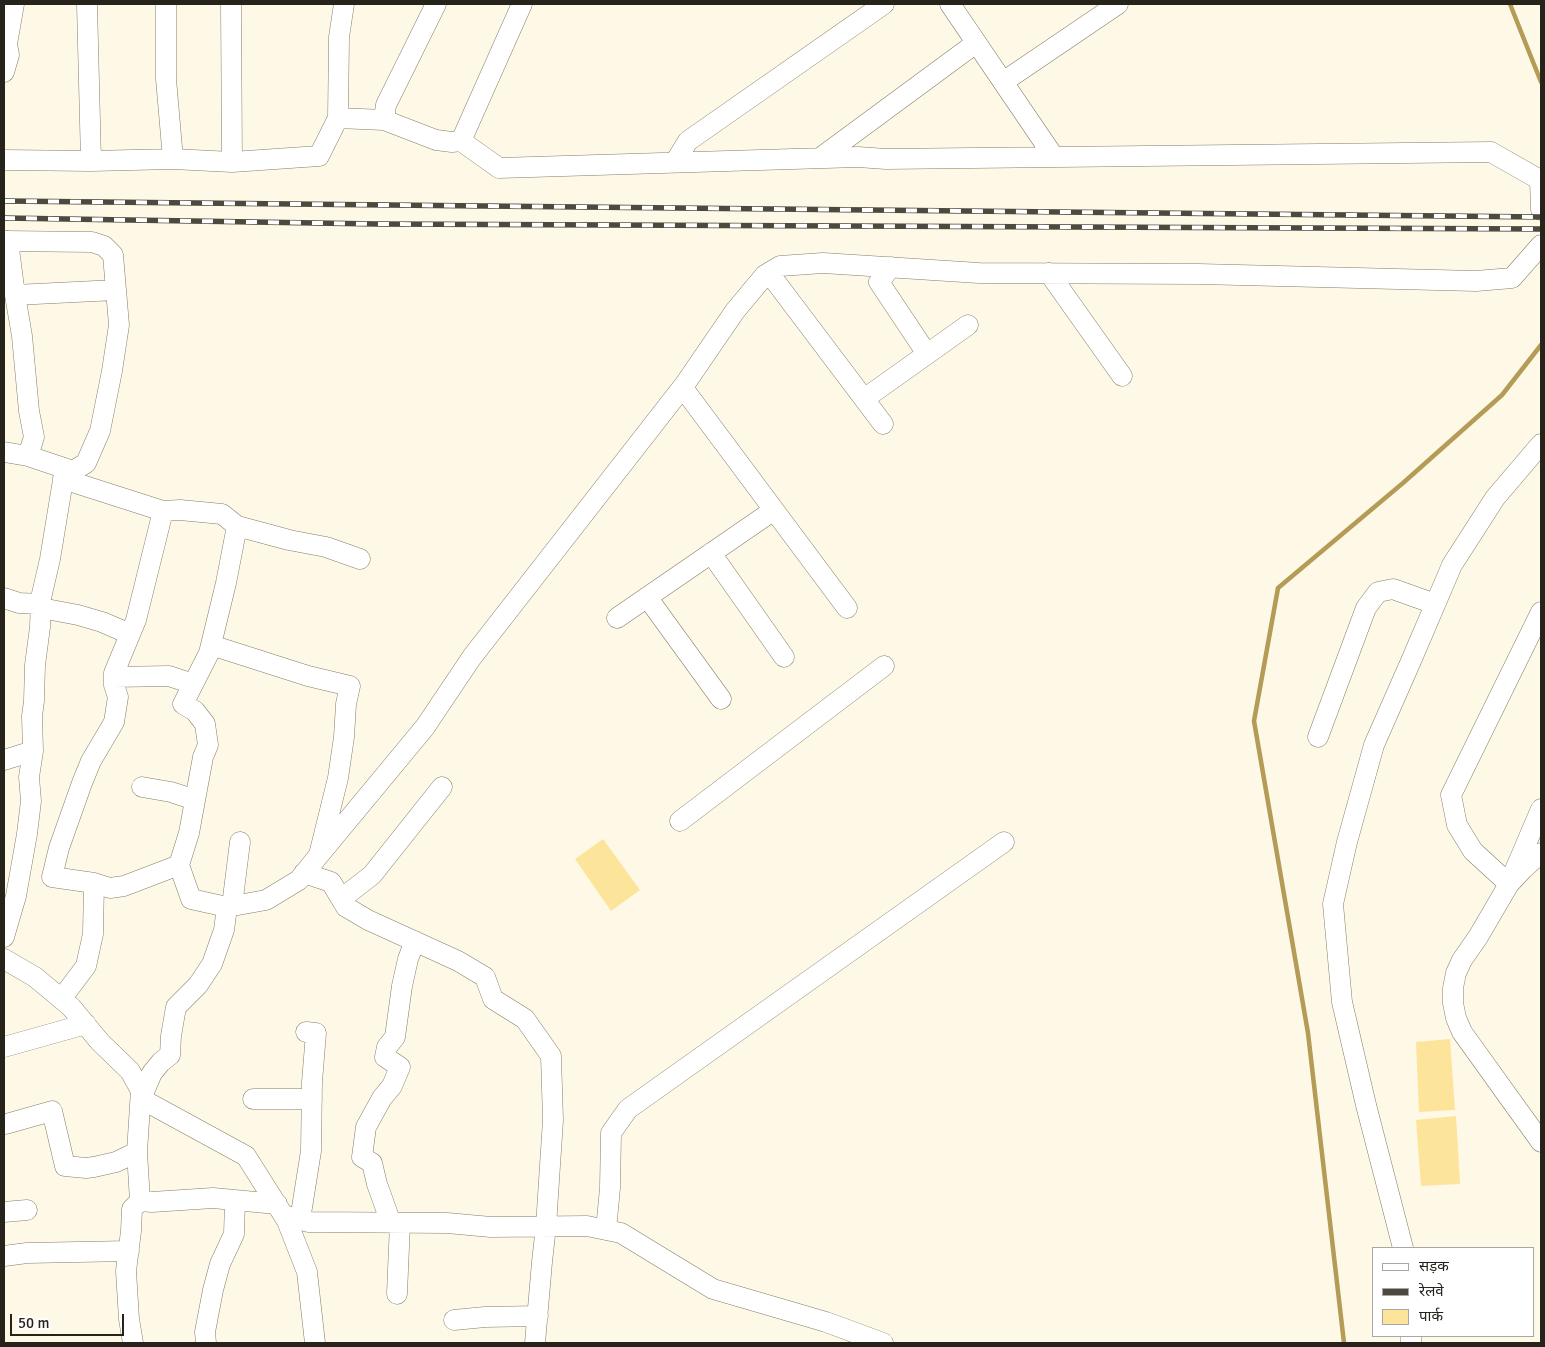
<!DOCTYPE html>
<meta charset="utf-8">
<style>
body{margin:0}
#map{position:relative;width:1545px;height:1347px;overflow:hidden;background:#fef8e6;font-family:Signika,"Noto Sans Devanagari",sans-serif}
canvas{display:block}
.frame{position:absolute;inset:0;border:5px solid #26231b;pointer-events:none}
.legend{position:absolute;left:1372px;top:1247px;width:162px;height:90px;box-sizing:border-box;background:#fff;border:1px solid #a8a7a4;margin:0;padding:6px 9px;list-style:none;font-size:15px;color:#26231b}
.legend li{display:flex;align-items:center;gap:10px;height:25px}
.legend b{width:25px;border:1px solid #a8a7a4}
.scale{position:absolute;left:10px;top:1314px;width:114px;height:22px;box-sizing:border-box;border:2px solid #26231b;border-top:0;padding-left:6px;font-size:15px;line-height:18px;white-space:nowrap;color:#26231b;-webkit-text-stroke:4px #fff;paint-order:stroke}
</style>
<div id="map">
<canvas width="1545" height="1347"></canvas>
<div class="frame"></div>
<ul class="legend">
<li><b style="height:6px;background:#fff"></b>सड़क</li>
<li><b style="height:6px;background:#4d493f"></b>रेलवे</li>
<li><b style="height:14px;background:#fde49b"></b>पार्क</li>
</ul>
<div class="scale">50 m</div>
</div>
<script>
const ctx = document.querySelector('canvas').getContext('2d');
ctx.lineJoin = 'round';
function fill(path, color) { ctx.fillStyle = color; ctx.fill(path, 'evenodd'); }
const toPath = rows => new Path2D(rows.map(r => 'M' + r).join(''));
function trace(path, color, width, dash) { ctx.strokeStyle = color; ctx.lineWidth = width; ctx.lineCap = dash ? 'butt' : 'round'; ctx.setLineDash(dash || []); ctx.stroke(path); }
fill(toPath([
 [603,839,640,890,611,911,575,859],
 [1450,1039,1455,1110,1419,1112,1416,1042],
 [1456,1116,1460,1184,1421,1186,1416,1120]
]), '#fde49b');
trace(toPath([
 [1510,4,1541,82],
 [1344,1343,1308,1033,1254,721,1278,588,1403,483,1502,395,1541,345]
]), '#b49b56', 4.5);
const minor = toPath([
 [87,4,91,161],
 [166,4,166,79,173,159],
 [231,4,232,162],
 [950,4,1054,157],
 [4,72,9,55,7,44,14,4],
 [1003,82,1118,4],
 [338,118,384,120,436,140,452,142,461,141,522,4],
 [384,120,386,105,436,4],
 [461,141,499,168,858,157,886,159,1491,152,1540,180,1541,210],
 [820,158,976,43],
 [4,160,91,161,173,159,232,162,319,156,338,118,339,37,344,4],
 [675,162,688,141,884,4],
 [4,241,92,242,104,246,113,255,119,325,112,371,100,431,86,463,73,471,28,456,4,452],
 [8,241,15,295,22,336,29,411,34,437,28,456],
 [891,267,879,282,927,354],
 [769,273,883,424],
 [1049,273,1122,376],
 [15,295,116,290],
 [683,388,847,608],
 [864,399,968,325],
 [63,479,163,511,136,620,114,673,114,685,118,697,114,722,91,761,82,783,59,848,52,877,94,883,110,888,124,886,179,865,189,833,203,757,208,745,205,724,195,711,183,704,209,653,226,583,237,526,222,514,180,510,163,511],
 [237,526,289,540,326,547,360,559],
 [711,553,784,657],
 [647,597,721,699],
 [4,598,19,603,41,604],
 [41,608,78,615,102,622,130,634],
 [1541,612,1451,795,1457,825,1473,851,1509,884,1541,809],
 [617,618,774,510],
 [114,677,169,676,193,684],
 [1318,737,1366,608,1378,592,1393,589,1435,604],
 [4,760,33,751],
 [142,787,171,792,195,800],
 [680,821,884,666],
 [1541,853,1523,869,1509,884,1478,937,1462,960,1456,973,1453,988,1453,1003,1456,1018,1462,1032,1541,1142],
 [319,855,425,727,472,657,685,384,735,311,765,275,780,266,823,263,979,273,1199,274,1476,281,1512,278,1541,245],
 [179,865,191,899,227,907,266,900,299,880,319,855,338,778,344,737,346,704,350,686,308,676,211,645],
 [304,873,331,882,346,907,368,920,458,961,485,977,493,999,525,1019,551,1056,553,1120,546,1226,542,1262,535,1343],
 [341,899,372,875,442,787],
 [232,906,240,842],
 [4,937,16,896,27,834,31,801,29,777,33,751,32,716,34,701,35,665,40,627,41,598,50,559,65,468],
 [4,959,35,977,71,1007,100,1042,130,1071,147,1102,246,1156,287,1221,307,1272,315,1343],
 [62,998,86,966,93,934,94,883],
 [4,1047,86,1024],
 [143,1094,152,1073,161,1062,170,1055,171,1036,176,1007,198,985,212,964,224,930,227,907],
 [253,1099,312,1099],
 [6,1124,52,1111,65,1166,86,1168,94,1167,116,1162,137,1152],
 [140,1201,152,1202,213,1198,277,1204],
 [4,1212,27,1210],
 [284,1215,308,1222,447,1223,491,1227,587,1226,621,1233,713,1289,826,1322,883,1343],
 [300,1220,311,1151,312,1082,316,1033,306,1032],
 [391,1223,377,1184,372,1163,362,1157,366,1127,382,1098,392,1086,400,1067,385,1057,387,1047,395,1037,402,986,408,959,415,941],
 [606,1230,610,1188,611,1133,628,1109,1004,842],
 [1403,1248,1366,1105,1342,1002,1333,904,1347,842,1374,745,1411,661,1452,565,1495,498,1541,444],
 [4,1256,27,1253,129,1251],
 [397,1294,400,1223],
 [454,1320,485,1317,538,1316],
 [1411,1336,1411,1343],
 [133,1343,129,1319,126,1271,131,1231,132,1209,140,1201,137,1152,141,1090],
 [206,1343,205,1332,213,1290,220,1264,234,1234,235,1201]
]);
trace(minor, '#847d69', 21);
trace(minor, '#fff', 20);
const rail = toPath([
 [4,201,1541,217],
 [4,218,378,224,1541,229]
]);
trace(rail, '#4d493f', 5.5);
trace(rail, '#fff', 4, [11]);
</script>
